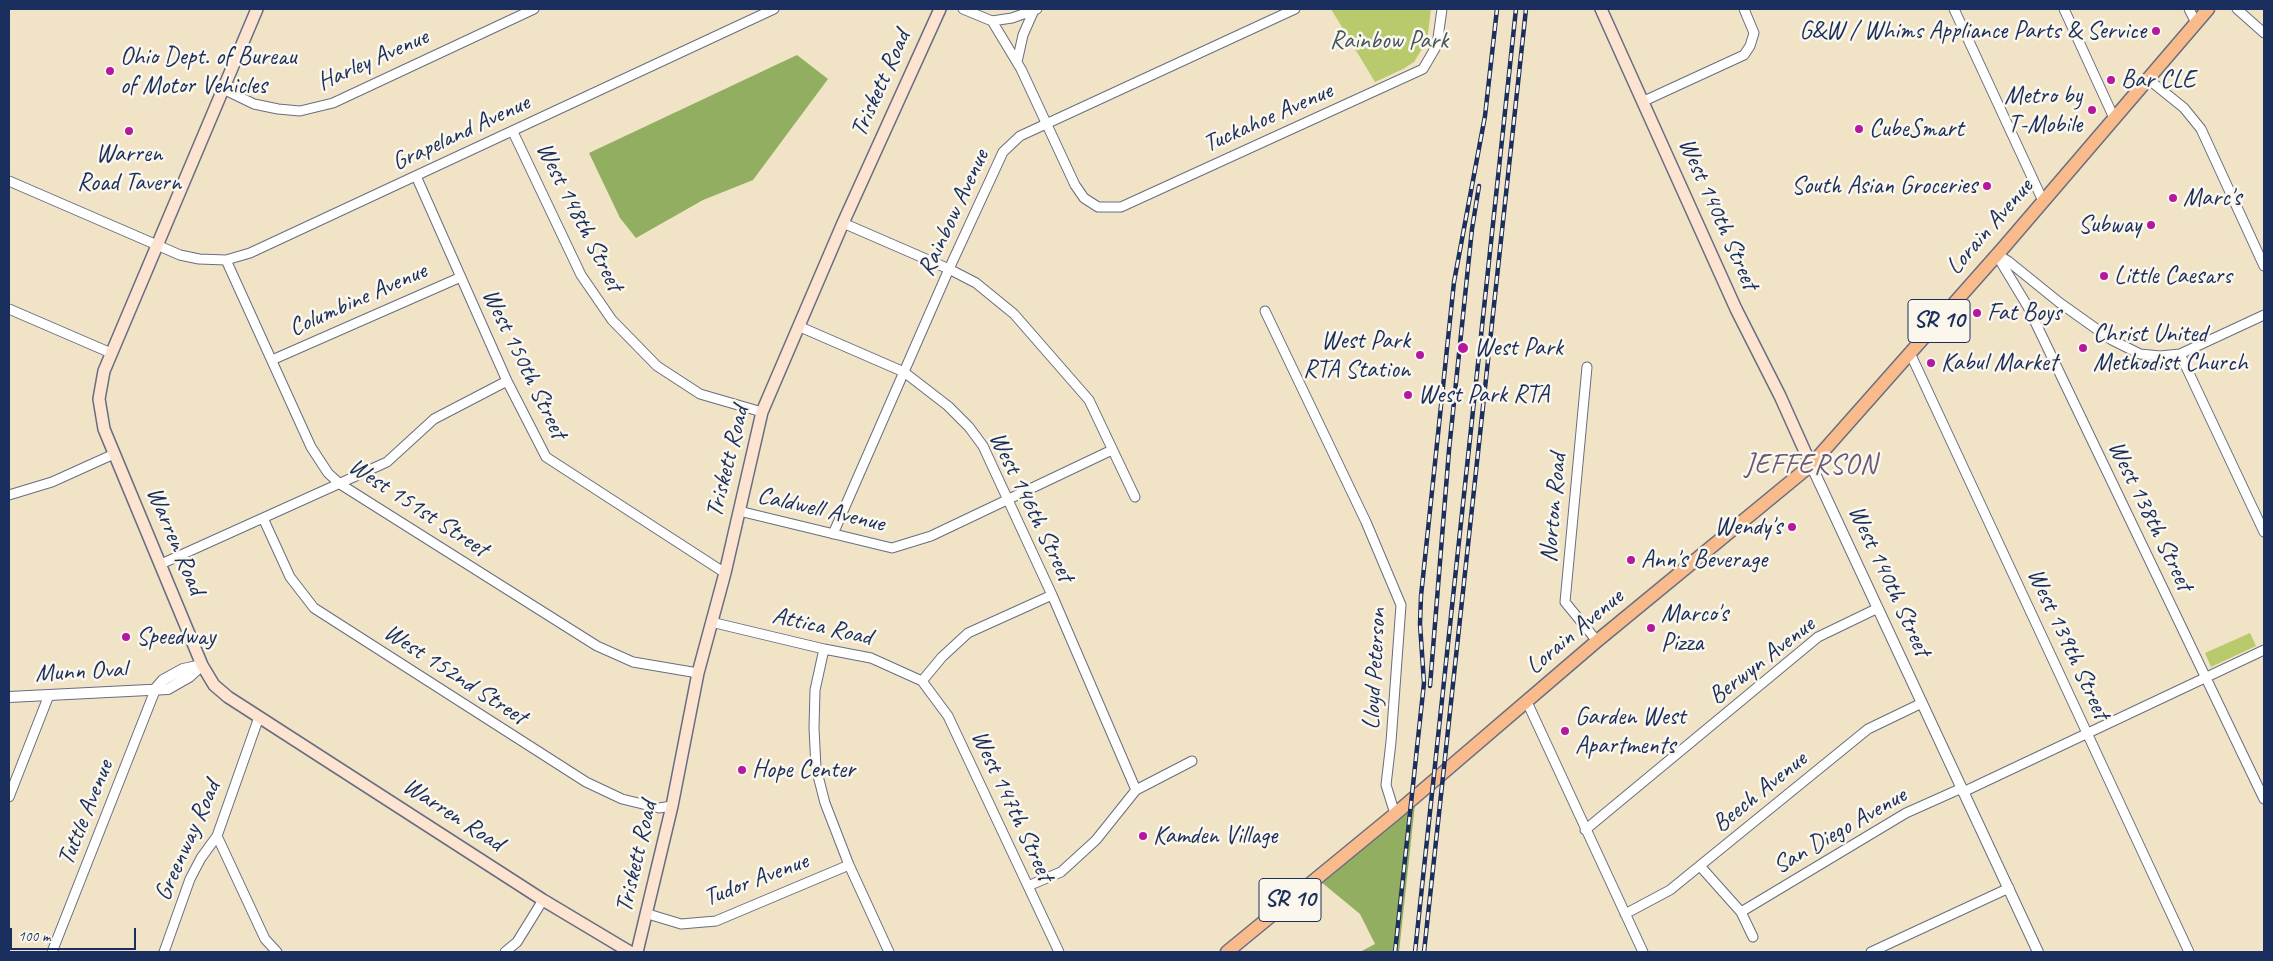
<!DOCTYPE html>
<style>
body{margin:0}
#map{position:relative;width:2273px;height:961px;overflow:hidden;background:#f1e3c6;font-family:Caveat,sans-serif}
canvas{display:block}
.frame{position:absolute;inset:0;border:10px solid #1b2f5e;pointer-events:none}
.scale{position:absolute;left:10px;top:928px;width:126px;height:22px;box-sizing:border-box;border:2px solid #1b2f5e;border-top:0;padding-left:6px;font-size:15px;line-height:18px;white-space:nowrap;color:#1b2f5e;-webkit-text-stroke:4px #fbf7ec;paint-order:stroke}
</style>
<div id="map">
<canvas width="2273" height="961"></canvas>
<div class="frame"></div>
<div class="scale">100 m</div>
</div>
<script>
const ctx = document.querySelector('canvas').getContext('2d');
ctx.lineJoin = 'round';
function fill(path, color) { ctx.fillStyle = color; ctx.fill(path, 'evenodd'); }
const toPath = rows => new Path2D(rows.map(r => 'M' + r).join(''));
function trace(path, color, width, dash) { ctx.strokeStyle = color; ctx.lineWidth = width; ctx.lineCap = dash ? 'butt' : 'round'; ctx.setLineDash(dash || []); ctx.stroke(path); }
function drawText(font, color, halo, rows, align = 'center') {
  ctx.font = font + ' Caveat,sans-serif'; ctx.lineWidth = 5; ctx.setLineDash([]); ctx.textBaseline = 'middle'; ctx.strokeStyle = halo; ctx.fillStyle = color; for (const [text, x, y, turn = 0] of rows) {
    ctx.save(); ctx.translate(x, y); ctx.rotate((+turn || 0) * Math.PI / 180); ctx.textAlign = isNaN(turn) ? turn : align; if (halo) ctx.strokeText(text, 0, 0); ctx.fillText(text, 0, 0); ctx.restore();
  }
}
fill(toPath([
 [1331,9,1431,9,1427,41,1414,62,1403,69,1375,82],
 [2250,633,2256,646,2211,667,2205,653]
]), '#b9ca6c');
fill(toPath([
 [797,55,828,79,753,180,703,200,636,238,620,218,589,153],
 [1415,804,1399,952,1360,952,1375,944,1360,914,1320,881]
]), '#92ae60');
const minor = toPath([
 [963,9,992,21,1012,18,1037,9],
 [1954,9,2043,201],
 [2064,9,2114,118],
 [2189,9,2196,23],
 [2237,9,2264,33],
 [992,21,1021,69,1075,185,1084,198,1098,207,1121,207,1423,69,1437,45,1442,9],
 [1017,62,1023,35,1034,10],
 [2148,79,2184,108,2201,129,2264,266],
 [223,89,254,104,278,109,300,111,333,103,534,9],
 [1644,101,1744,55,1750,46,1754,33,1744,9],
 [513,132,581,275,612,320,657,366,700,394,762,412],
 [416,176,507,381,546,457,725,573],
 [9,181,180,255,199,259,226,260,250,253,774,9],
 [843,223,949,269,976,283,1014,314,1089,400,1135,497],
 [1996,254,2028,307,2264,799],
 [1998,255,2008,261,2060,303,2112,340,2140,354,2160,356,2180,354,2264,315],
 [226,260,311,447,328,473,340,484,597,646,633,662,698,673],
 [9,309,111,353],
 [1265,311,1366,522,1401,605,1391,742,1386,785,1395,814],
 [798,326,904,372,948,406,969,427,983,446,1052,595,1136,790],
 [1910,353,2189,952],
 [2180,354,2264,532],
 [272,360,461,277],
 [1587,367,1565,602,1597,641],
 [9,495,52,482,114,454],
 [739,511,892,548,931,536,1112,450],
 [263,518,290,577,314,608,586,782,622,799,659,808,672,806],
 [833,534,949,269,1003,152,1020,136,1295,9],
 [161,564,387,462,434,419,507,381],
 [711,622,824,649,871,658,922,681,948,716,1059,952],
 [824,649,815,690,814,728,816,768,825,803,849,865,889,952],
 [922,681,942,657,968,633,1052,595],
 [1527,702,1643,952],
 [1963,792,2264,650],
 [9,797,49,695],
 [1585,830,1818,637,1876,609],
 [217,836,265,939,277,952],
 [1700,866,1741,912,1753,937],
 [1028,886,1061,872,1096,840,1136,790,1192,761],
 [1741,912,1906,813,1962,788],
 [648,914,681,924,716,921,849,865],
 [1625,914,1670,890,1868,729,1922,703],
 [52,952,156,688],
 [164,952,190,879,201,858,217,836,259,717],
 [505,952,517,942,543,900],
 [1871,952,2009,888]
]);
const tertiary = toPath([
 [1811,465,2038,952],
 [156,688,163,680,183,669,202,665],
 [9,697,168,689,189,677,202,665]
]);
const secondary = toPath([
 [257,9,104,371,99,399,104,429,202,665,214,685,228,697,543,900,630,952],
 [1601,9,1736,309,1780,396,1811,465],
 [637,952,672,806,698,673,725,573,762,412,843,223,940,9]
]);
const primary = toPath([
 [1227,952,1395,814,1597,641,1811,465,2004,247,2208,9]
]);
trace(minor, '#666e82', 11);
trace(tertiary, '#666e82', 12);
trace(secondary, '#666e82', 14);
trace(primary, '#666e82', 15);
trace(minor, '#fff', 9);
trace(tertiary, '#fff', 10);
trace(secondary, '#fde4d1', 11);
trace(primary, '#fabb8c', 12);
const rail = toPath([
 [1430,686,1449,450,1472,229,1479,186],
 [1395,952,1424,683,1420,624,1421,596,1454,282,1485,116,1497,9],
 [1415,952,1516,9],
 [1424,952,1526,9]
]);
trace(rail, '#1b2f5e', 4.5);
trace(rail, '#fbf7ec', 2.5, [8]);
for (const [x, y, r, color] of [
 [2156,31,5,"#b5179e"],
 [110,71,5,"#b5179e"],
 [2111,80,5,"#b5179e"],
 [2092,110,5,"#b5179e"],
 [1859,129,5,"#b5179e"],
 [129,131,5,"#b5179e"],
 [1987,186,5,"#b5179e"],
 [2173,198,5,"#b5179e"],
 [2151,225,5,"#b5179e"],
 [2104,276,5,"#b5179e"],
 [1977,313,5,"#b5179e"],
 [1463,348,6,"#b5179e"],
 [2083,348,5,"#b5179e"],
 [1420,355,5,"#b5179e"],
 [1931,363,5,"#b5179e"],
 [1408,395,5,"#b5179e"],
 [1792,527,5,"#b5179e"],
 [1631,560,5,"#b5179e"],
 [1651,628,5,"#b5179e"],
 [126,637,5,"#b5179e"],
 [1565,731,5,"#b5179e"],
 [742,770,5,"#b5179e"],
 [1143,836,5,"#b5179e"]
]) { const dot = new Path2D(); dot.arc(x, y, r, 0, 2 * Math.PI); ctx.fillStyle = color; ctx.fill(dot); trace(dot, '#fbf7ec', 2); }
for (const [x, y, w] of [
 [1939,321,62],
 [1290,900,62]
]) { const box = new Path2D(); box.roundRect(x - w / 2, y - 21.5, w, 43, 4); ctx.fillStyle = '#fbf7ec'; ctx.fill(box); trace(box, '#1b2f5e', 1); }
drawText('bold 24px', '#1b2f5e', null, [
 ["SR 10",1939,321],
 ["SR 10",1290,900]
]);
drawText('25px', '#1b2f5e', '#fbf7ec', [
 ["G&W / Whims Appliance Parts & Service",2146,31,"right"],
 ["Ohio Dept. of Bureau",120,57],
 ["of Motor Vehicles",120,86],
 ["Bar CLE",2121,80],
 ["Metro by",2082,96,"right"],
 ["T-Mobile",2082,125,"right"],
 ["CubeSmart",1869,129],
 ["Warren",129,154,"center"],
 ["Road Tavern",129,183,"center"],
 ["South Asian Groceries",1977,186,"right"],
 ["Marc's",2183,198],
 ["Subway",2141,225,"right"],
 ["Little Caesars",2114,276],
 ["Fat Boys",1987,313],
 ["Christ United",2093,334],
 ["Methodist Church",2093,363],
 ["West Park",1410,341,"right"],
 ["RTA Station",1410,370,"right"],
 ["West Park",1474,348],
 ["Kabul Market",1941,363],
 ["West Park RTA",1418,395],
 ["Wendy's",1782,527,"right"],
 ["Ann's Beverage",1641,560],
 ["Marco's",1661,614],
 ["Pizza",1661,643],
 ["Speedway",136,637],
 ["Garden West",1575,717],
 ["Apartments",1575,746],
 ["Hope Center",752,770],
 ["Kamden Village",1153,836]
], 'left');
drawText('25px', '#425662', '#fbf7ec', [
 ["Rainbow Park",1389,41]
]);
drawText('25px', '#1b2f5e', '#fbf7ec', [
 ["Harley Avenue",373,60,-24],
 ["Triskett Road",881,84,-66],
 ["Tuckahoe Avenue",1268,118,-24],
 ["Grapeland Avenue",461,133,-25],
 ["Rainbow Avenue",954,213,-65],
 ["West 140th Street",1718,214,66],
 ["West 148th Street",579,217,63],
 ["Lorain Avenue",1990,227,-49],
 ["Columbine Avenue",358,300,-24],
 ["West 150th Street",524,364,64],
 ["Triskett Road",728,462,-76],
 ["West 146th Street",1031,507,64],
 ["West 151st Street",418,508,33],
 ["Norton Road",1554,508,-85],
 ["Caldwell Avenue",821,510,13],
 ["West 138th Street",2150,516,64],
 ["Warren Road",175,541,67],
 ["West 140th Street",1889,581,65],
 ["Attica Road",822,627,13],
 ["Lorain Avenue",1575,632,-40],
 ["West 139th Street",2068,644,65],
 ["Berwyn Avenue",1762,661,-38],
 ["Lloyd Peterson",1375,669,-87],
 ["Munn Oval",81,672,-3],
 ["West 152nd Street",455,675,33],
 ["Beech Avenue",1760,792,-39],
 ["West 147th Street",1012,806,65],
 ["Tuttle Avenue",86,813,-68],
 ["Warren Road",453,815,33],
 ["San Diego Avenue",1840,831,-30],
 ["Greenway Road",188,841,-66],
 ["Triskett Road",637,857,-77],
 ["Tudor Avenue",756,880,-21]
]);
ctx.letterSpacing = '1px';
drawText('28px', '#695977', '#fbf7ec', [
 ["JEFFERSON",1811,466]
]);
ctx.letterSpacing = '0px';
</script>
